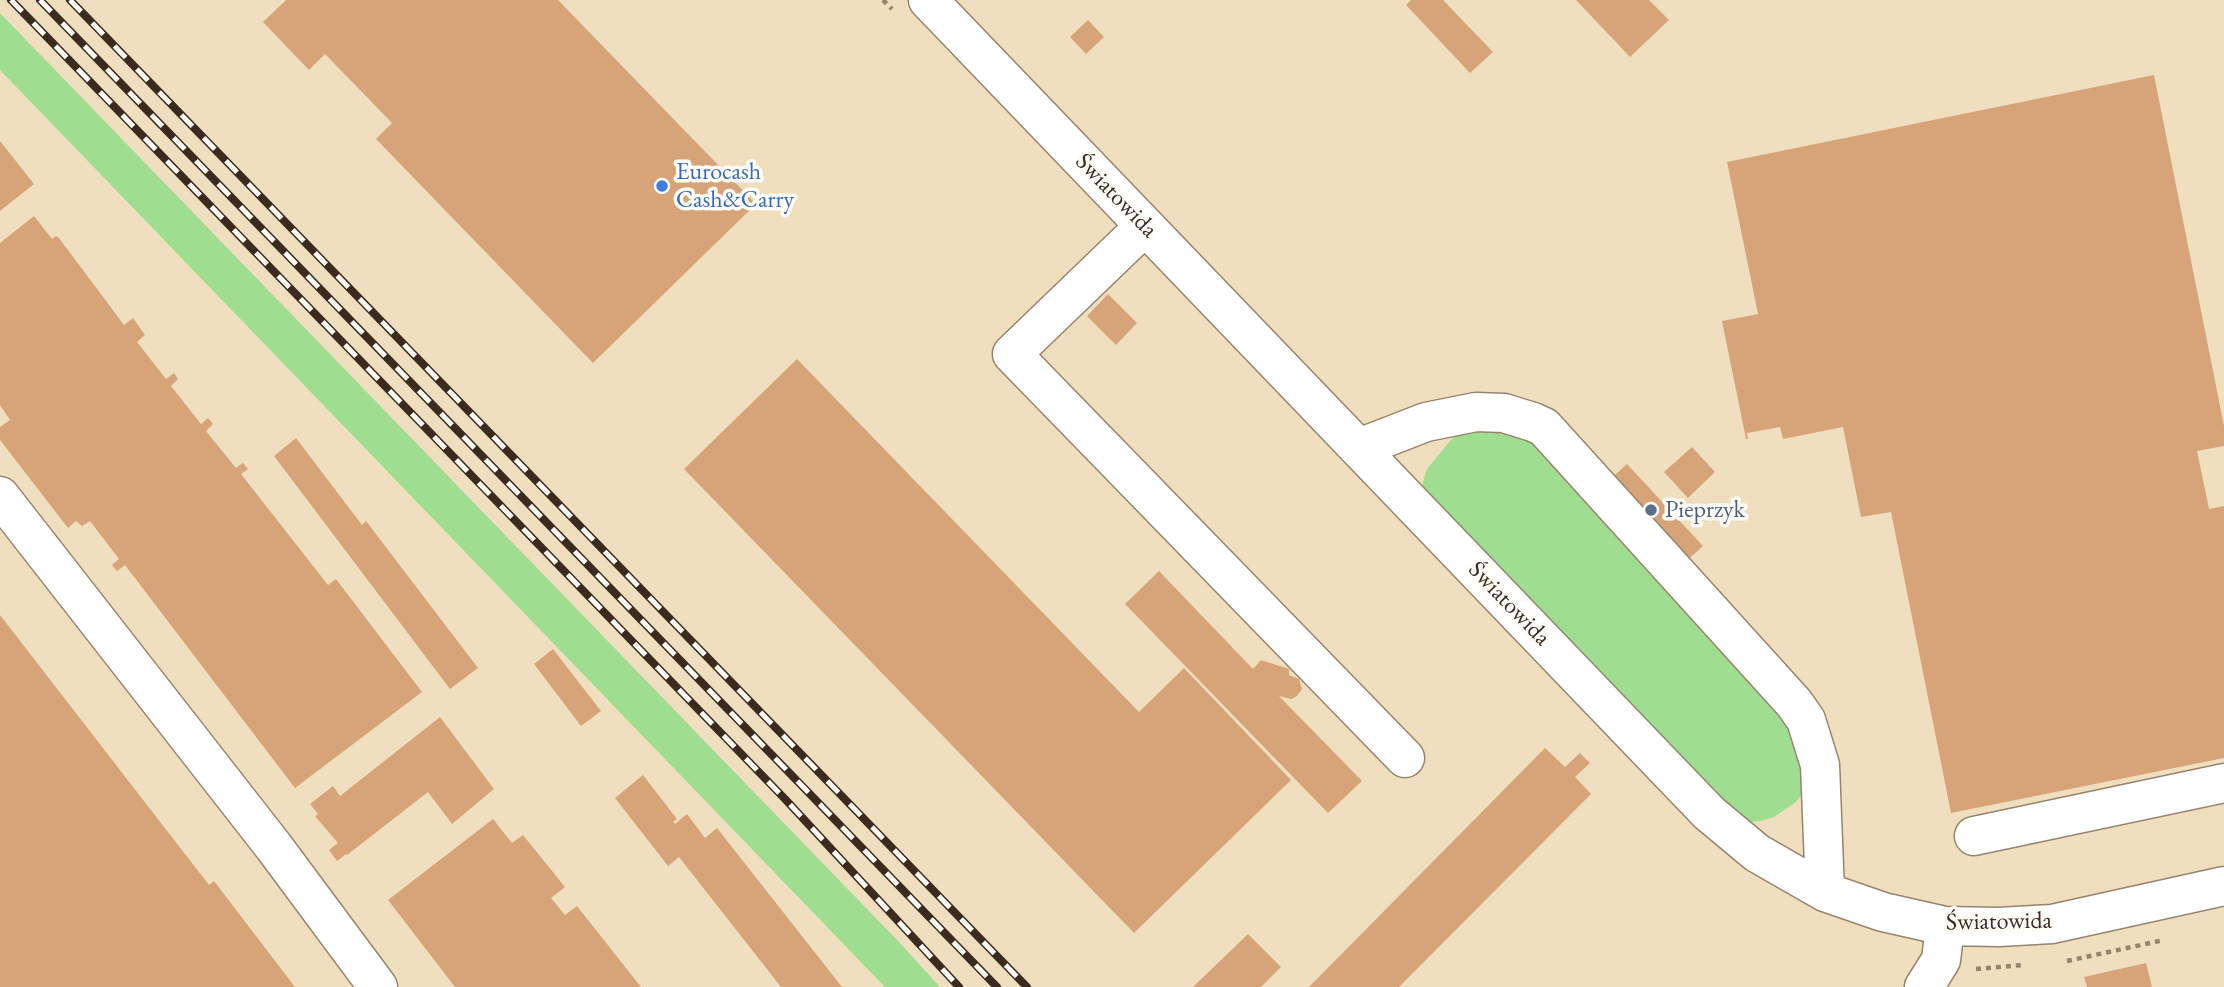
<!DOCTYPE html>
<meta charset="utf-8">
<style>
body{margin:0}
canvas{display:block;background:#f0dfbe}
</style>
<canvas width="2224" height="987"></canvas>
<script>
const ctx = document.querySelector('canvas').getContext('2d');
ctx.lineJoin = 'round';
function fill(path, color) { ctx.fillStyle = color; ctx.fill(path, 'evenodd'); }
const toPath = rows => new Path2D(rows.map(r => 'M' + r).join(''));
function trace(path, color, width, dash) { ctx.strokeStyle = color; ctx.lineWidth = width; ctx.lineCap = dash ? 'butt' : 'round'; ctx.setLineDash(dash || []); ctx.stroke(path); }
function drawText(font, color, halo, rows, align = 'center') {
  ctx.font = font + ' "EB Garamond",serif'; ctx.lineWidth = 7; ctx.setLineDash([]); ctx.textBaseline = 'middle'; ctx.strokeStyle = halo; ctx.fillStyle = color; for (const [text, x, y, turn = 0] of rows) {
    ctx.save(); ctx.translate(x, y); ctx.rotate((+turn || 0) * Math.PI / 180); ctx.textAlign = isNaN(turn) ? turn : align; if (halo) ctx.strokeText(text, 0, 0); ctx.fillText(text, 0, 0); ctx.restore();
  }
}
fill(toPath([
 [0,13,899,942,940,987,885,987,0,70],
 [1476,424,1528,439,1800,736,1802,794,1796,802,1774,817,1760,821,1724,825,1422,514,1423,482,1427,469,1450,441,1462,431]
]), '#9fdd91');
fill(toPath([
 [286,0,558,0,756,204,593,363,376,139,392,123,325,54,309,70,263,22],
 [1411,0,1443,0,1493,52,1470,73,1406,5],
 [1576,0,1649,0,1669,20,1630,57],
 [1088,20,1104,37,1086,54,1070,37],
 [2154,75,2224,426,2224,446,2197,451,2209,509,2224,506,2224,758,1951,813,1891,512,1861,517,1843,427,1783,439,1780,427,1747,433,1748,439,1746,439,1722,321,1758,314,1727,162],
 [0,141,34,184,0,211],
 [34,216,52,239,56,236,59,238,124,325,133,318,145,335,137,342,166,379,174,373,178,379,171,386,201,424,208,418,213,424,206,431,236,468,243,463,248,469,241,474,328,585,336,579,422,692,295,788,125,565,117,571,112,565,119,559,90,521,82,526,76,521,68,528,0,440,0,427,10,420,0,405,0,243],
 [1108,294,1137,323,1116,345,1087,316],
 [797,359,1139,712,1184,668,1291,780,1134,933,684,469],
 [296,438,362,525,366,521,478,668,450,689,274,456],
 [1692,447,1715,472,1688,498,1664,472],
 [1627,464,1703,546,1683,564,1607,482],
 [1159,571,1253,669,1261,660,1289,669,1289,675,1299,679,1302,689,1297,696,1291,699,1279,696,1362,781,1328,813,1125,604],
 [0,615,209,885,214,881,295,987,0,987],
 [553,649,601,711,581,726,534,664],
 [440,717,494,789,452,824,428,792,347,855,346,854,337,861,329,850,338,843,315,816,318,814,310,804,333,786,340,796],
 [1545,748,1565,767,1580,753,1590,763,1575,777,1591,794,1399,987,1309,987],
 [643,775,677,819,673,822,675,824,687,814,705,838,717,828,842,987,781,987,679,857,668,866,615,798],
 [493,819,512,843,523,835,565,887,551,898,565,915,577,906,641,987,455,987,388,900],
 [1248,934,1281,967,1261,987,1193,987],
 [2146,963,2152,987,2087,987,2084,977]
]), '#d7a479');
const minor = toPath([
 [928,0,1709,813,1757,853,1825,892,1883,912,1945,926,1999,927,2052,924,2224,886],
 [1145,226,1012,354,1405,758],
 [1359,448,1426,422,1476,412,1504,413,1533,422,1544,427,1794,703,1806,720,1820,765,1825,892],
 [0,496,274,847,378,987],
 [1974,836,2224,783],
 [1924,987,1941,960,1945,926]
]);
trace(minor, '#96846e', 41);
trace(toPath([
 [883,0,892,9],
 [2067,961,2164,940],
 [1976,969,2023,965]
]), '#96846e', 4.5, [5, 5]);
trace(minor, '#fff', 38);
const rail = toPath([
 [11,0,785,799,959,987],
 [40,0,997,987],
 [70,0,1027,987]
]);
trace(rail, '#3b2a1e', 8);
trace(rail, '#fdfcf7', 5, [16]);
for (const [x, y, r, color] of [
 [662,186,7,"#3f7fe0"],
 [1651,510,7,"#5c6f8a"]
]) { const dot = new Path2D(); dot.arc(x, y, r, 0, 2 * Math.PI); ctx.fillStyle = color; ctx.fill(dot); trace(dot, '#fdfcf7', 2.5); }
drawText('24px', '#366cbe', '#fdfcf7', [
 ["Eurocash",676,172],
 ["Cash&Carry",676,200]
], 'left');
drawText('24px', '#3b2a1e', '#fdfcf7', [
 ["Światowida",1116,196,46],
 ["Światowida",1509,604,46],
 ["Światowida",1999,922,-1]
]);
drawText('24px', '#4e5e75', '#fdfcf7', [
 ["Pieprzyk",1665,510]
], 'left');
</script>
